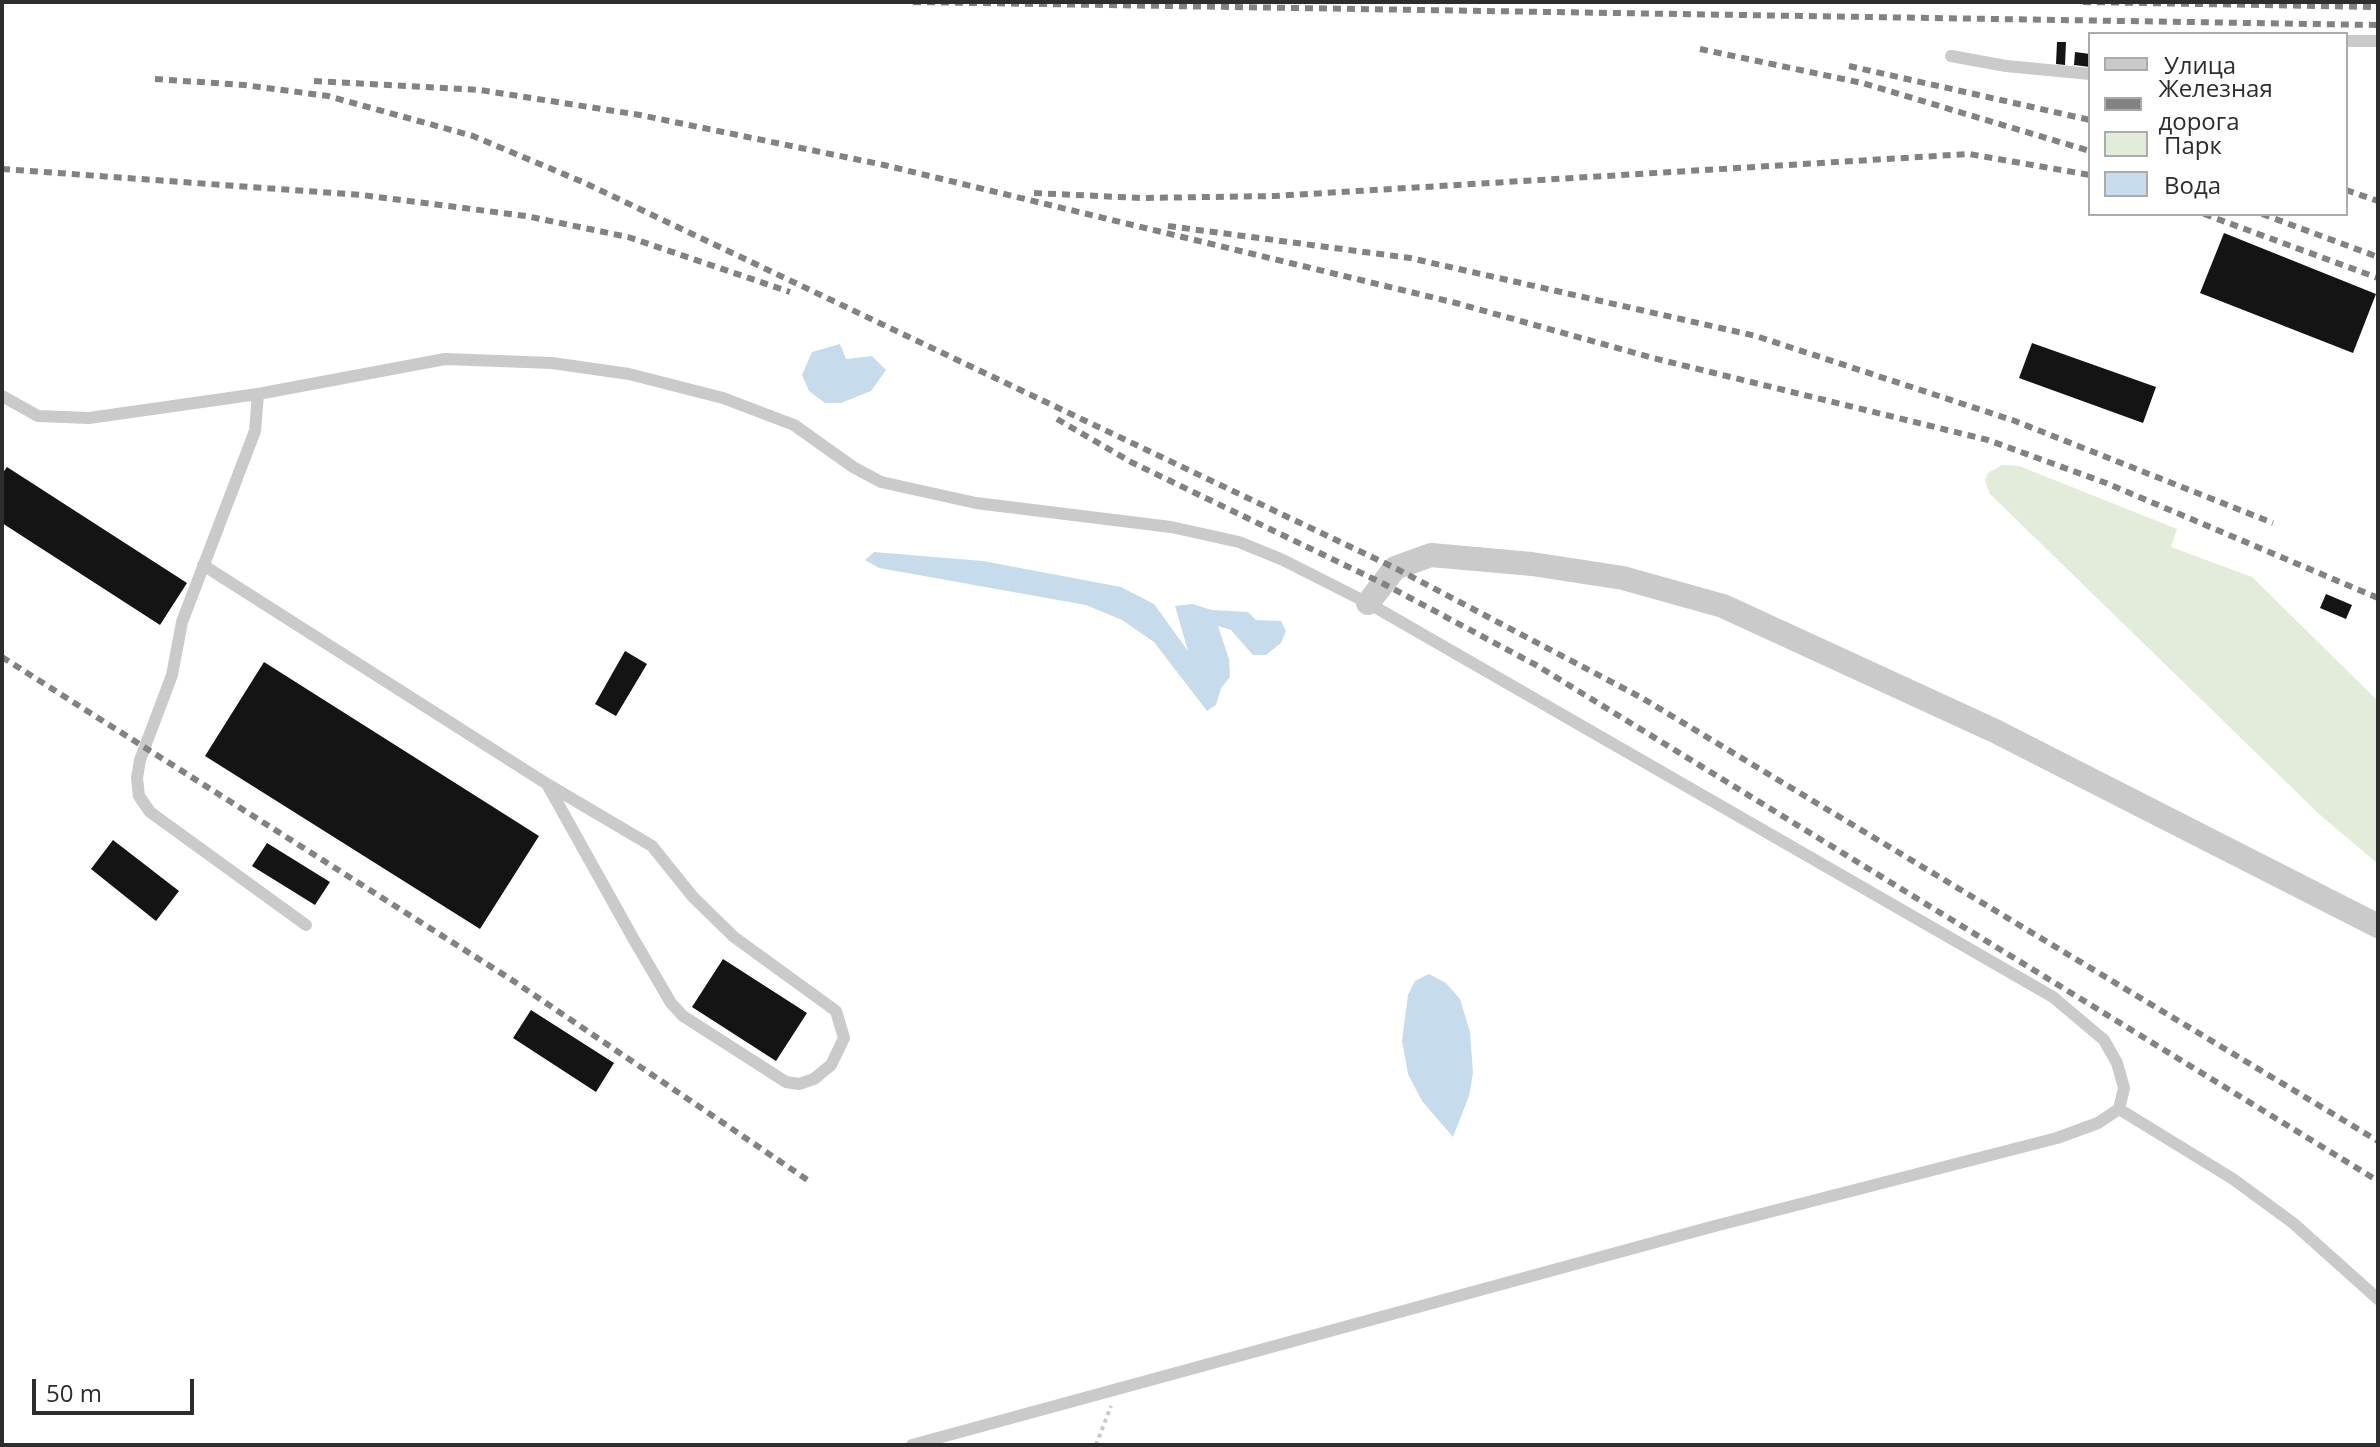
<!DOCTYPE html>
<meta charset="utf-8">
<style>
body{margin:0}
#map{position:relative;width:2380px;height:1447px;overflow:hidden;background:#fff;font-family:"Open Sans",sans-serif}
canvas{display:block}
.frame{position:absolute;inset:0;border:4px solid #2d2d2d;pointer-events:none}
.legend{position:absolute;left:2088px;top:32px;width:260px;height:184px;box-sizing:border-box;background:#fff;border:2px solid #ababab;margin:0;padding:10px 14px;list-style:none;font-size:24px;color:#2d2d2d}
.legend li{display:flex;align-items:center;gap:16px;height:40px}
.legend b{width:40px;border:2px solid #ababab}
.scale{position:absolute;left:32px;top:1379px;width:162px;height:36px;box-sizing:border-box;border:4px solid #2d2d2d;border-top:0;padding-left:10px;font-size:24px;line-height:28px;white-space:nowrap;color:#2d2d2d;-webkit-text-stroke:6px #fff;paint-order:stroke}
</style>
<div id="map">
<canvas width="2380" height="1447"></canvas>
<div class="frame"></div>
<ul class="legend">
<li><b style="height:10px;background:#cacaca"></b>Улица</li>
<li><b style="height:10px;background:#828282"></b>Железная дорога</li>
<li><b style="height:22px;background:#e3ebda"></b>Парк</li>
<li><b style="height:22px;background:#c6dcec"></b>Вода</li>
</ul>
<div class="scale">50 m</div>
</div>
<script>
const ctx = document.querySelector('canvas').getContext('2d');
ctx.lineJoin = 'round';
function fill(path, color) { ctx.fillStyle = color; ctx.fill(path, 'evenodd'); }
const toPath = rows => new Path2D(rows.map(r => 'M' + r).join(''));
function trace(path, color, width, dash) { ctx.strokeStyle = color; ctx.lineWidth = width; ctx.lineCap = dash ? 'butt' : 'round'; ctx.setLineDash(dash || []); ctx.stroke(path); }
fill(toPath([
 [2002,465,2019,466,2177,529,2171,547,2252,577,2378,701,2378,864,2319,814,1990,494,1985,481,1988,473]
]), '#e3ebda');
fill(toPath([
 [840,344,846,359,872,356,886,370,871,391,841,403,825,403,809,391,802,375,812,352],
 [874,552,983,561,1121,587,1154,604,1188,651,1175,606,1192,604,1212,610,1248,612,1256,620,1281,621,1286,631,1281,643,1266,655,1253,655,1231,630,1218,626,1229,659,1230,677,1221,688,1216,705,1207,711,1154,642,1122,620,1086,605,879,568,865,560],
 [1429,974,1446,983,1460,999,1470,1032,1473,1073,1469,1096,1453,1137,1422,1101,1408,1074,1402,1041,1408,995,1415,981]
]), '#c6dcec');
fill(toPath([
 [2057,42,2066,42,2065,65,2056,64],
 [2075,52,2090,54,2090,67,2074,65],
 [2224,233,2376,294,2353,353,2200,293],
 [2032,343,2156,387,2143,423,2019,378],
 [7,467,187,583,160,625,2,523,2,474],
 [2326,594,2352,605,2346,619,2320,608],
 [625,651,647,664,616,716,595,704],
 [264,662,539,836,480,929,205,756],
 [113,840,179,891,156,921,91,869],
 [267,843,330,882,315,905,252,866],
 [723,959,807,1013,776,1061,692,1007],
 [531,1010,614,1063,596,1092,513,1038]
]), '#141414');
trace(toPath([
 [1096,1445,1111,1406]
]), '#cacaca', 4, [4, 4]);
trace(toPath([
 [2346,41,2378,41],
 [1951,56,2006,66,2090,74],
 [258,394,255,431,182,622,172,675,140,760,137,778,139,796,150,812,306,925],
 [2,396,38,416,89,418,258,394,445,359,552,363,629,374,723,398,794,425,853,467,881,482,976,503,1171,527,1239,542,1283,560,1368,603,2053,997,2104,1040,2117,1063,2124,1088,2119,1109,2098,1123,2057,1138,1711,1227,912,1445],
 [203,565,547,784,652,846,693,897,734,937,836,1011,844,1038,831,1065,814,1079,799,1084,786,1082,683,1016,671,1003,633,938,547,784],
 [2119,1109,2233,1179,2293,1223,2378,1299]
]), '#cacaca', 12);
trace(toPath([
 [1368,603,1395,568,1431,555,1532,564,1623,578,1723,606,1995,731,2378,926]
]), '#cacaca', 24);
trace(toPath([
 [913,2,2378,25],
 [2083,2,2378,7],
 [1700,49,1862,83,2090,151],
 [1849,66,2090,120],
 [155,79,244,85,328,96,473,136,585,183,1395,568,1642,698,2378,1141],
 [314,81,480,90,640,115,884,165,1456,303,1653,358,1988,440,2106,483,2378,598],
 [2,169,362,195,526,216,628,237,790,292],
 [2346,190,2378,201],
 [1034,193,1141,198,1275,196,1969,154,2090,175],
 [2204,214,2378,278],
 [2262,214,2378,257],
 [1168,226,1410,258,1756,336,2015,421,2273,523],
 [1057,419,1131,462,1384,584,1536,665,2378,1181],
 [2,657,512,980,812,1183]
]), '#828282', 6, [8, 6]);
</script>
